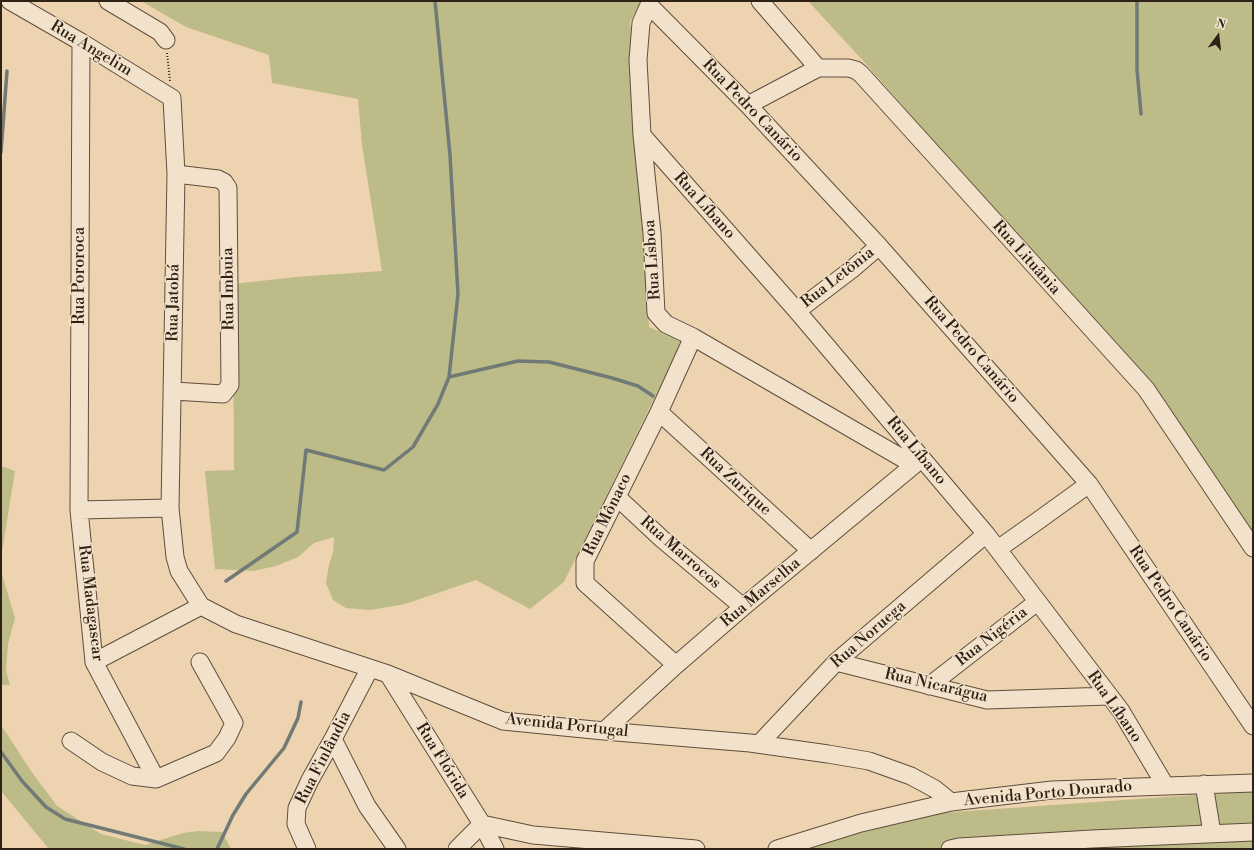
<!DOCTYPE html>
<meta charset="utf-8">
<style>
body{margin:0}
#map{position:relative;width:1254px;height:850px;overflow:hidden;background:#edd3af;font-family:"Libre Bodoni",serif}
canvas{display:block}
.frame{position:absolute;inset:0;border:2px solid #2e2116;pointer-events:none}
.north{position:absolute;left:1198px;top:16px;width:40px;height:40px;-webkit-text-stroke:3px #f3e2cb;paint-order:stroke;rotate:15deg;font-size:11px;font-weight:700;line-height:16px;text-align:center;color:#2e2116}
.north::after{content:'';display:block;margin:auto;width:14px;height:18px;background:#2e2116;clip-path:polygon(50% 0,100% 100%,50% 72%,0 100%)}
</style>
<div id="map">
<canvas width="1254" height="850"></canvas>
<div class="frame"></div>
<div class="north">N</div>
</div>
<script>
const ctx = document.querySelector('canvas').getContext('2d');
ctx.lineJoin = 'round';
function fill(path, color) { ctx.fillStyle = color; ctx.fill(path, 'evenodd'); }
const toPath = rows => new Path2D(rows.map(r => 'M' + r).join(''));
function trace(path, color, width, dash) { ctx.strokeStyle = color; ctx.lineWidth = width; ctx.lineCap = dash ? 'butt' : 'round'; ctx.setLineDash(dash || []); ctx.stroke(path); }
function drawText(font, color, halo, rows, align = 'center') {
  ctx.font = font + ' "Libre Bodoni",serif'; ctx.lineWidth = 3; ctx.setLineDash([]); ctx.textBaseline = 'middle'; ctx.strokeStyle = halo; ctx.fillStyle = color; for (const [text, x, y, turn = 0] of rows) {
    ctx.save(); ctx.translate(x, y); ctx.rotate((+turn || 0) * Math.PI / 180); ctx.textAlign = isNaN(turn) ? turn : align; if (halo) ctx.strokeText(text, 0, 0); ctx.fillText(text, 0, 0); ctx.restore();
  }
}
fill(toPath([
 [141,1,642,1,630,22,641,118,649,327,682,342,564,582,530,609,476,580,405,604,371,610,346,608,333,600,326,583,329,565,333,552,334,537,314,543,298,557,276,566,253,571,215,569,205,471,234,470,233,284,296,277,382,271,362,145,358,99,272,83,269,55,186,27],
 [808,1,1253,1,1253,545,1146,385,867,65],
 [1,466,15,471,1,558],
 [1,571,15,618,8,644,6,671,10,685,1,685],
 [1,725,31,771,57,806,101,834,145,845,183,833,199,831,222,832,231,849,49,849,1,791],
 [1253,791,1253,849,797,849,939,813]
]), '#bdbb87');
trace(toPath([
 [1137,1,1137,69,1141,114],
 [1,152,7,71],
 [449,377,518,361,549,362,612,378,638,386,653,396],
 [226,581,297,532,306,450,384,470,413,447,438,404,449,377,458,294,450,155,435,1],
 [1,752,22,781,46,807,65,819,184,849],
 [217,849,233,815,246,794,284,748,298,718,301,702]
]), '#717a76', 3.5);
const minor = toPath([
 [10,1,81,42,172,98,176,174,170,508,175,557,179,571,201,606,236,624,388,674,503,721,604,731,750,743,828,754,869,761,911,776,935,789,951,802],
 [108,1,160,32,166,40],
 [760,1,818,68],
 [81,42,79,510,87,590,94,662,156,779],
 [748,105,818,68,848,68,856,70,861,74,1146,389,1253,548],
 [642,135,797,311,986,534,1121,711,1165,785],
 [797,311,851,270,879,246],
 [173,391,223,394,230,385,228,188,224,182,218,179,176,174],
 [659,412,811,551],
 [914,465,693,337,666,324,656,313,652,233,642,135,638,60,641,23,649,5,748,105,879,246,1089,484,1253,726],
 [617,497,662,539,743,607],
 [79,510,170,508],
 [998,549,1039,520,1089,484],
 [94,662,201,606],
 [836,662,987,700,1109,696],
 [676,665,585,583,585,561,659,412,693,337],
 [388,674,482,824,495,849],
 [929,686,1037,602],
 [604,731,676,665,743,607,914,465,921,458],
 [333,739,367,806,397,849],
 [71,741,102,762,132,776,156,779,216,753,227,738,234,723,200,662],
 [759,744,836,662,986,534],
 [1204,784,1212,833],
 [307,849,296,824,297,808,310,780,333,739,370,668],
 [457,849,482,824,533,835,696,849],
 [777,849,861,823,951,802,1052,790,1253,783],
 [950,849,959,847,1092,839,1253,832]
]);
trace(minor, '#5e4e3c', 19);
trace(toPath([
 [167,53,170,81]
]), '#2e2116', 2, [1, 2]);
trace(minor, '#f3e2cb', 17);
drawText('16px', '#2e2116', '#f3e2cb', [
 ["Rua Angelim",91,49,31],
 ["Rua Pedro Canário",752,111,46],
 ["Rua Líbano",704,206,48],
 ["Rua Lituânia",1026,258,48],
 ["Rua Lísboa",653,260,-94],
 ["Rua Pororoca",80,276,-90],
 ["Rua Letônia",838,278,-38],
 ["Rua Imbuia",229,289,-91],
 ["Rua Jatobá",174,303,-89],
 ["Rua Pedro Canário",971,350,49],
 ["Rua Líbano",916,451,50],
 ["Rua Zurique",735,482,43],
 ["Rua Mônaco",608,515,-64],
 ["Rua Marrocos",680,553,41],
 ["Rua Marselha",761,593,-40],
 ["Rua Madagascar",90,603,83],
 ["Rua Pedro Canário",1170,604,56],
 ["Rua Noruega",869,635,-41],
 ["Rua Nigéria",992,637,-38],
 ["Rua Nicarágua",936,686,13],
 ["Rua Líbano",1114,707,55],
 ["Avenida Portugal",567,726,6],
 ["Rua Finlândia",324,758,-63],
 ["Rua Flórida",442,761,58],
 ["Avenida Porto Dourado",1048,794,-5]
]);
</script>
